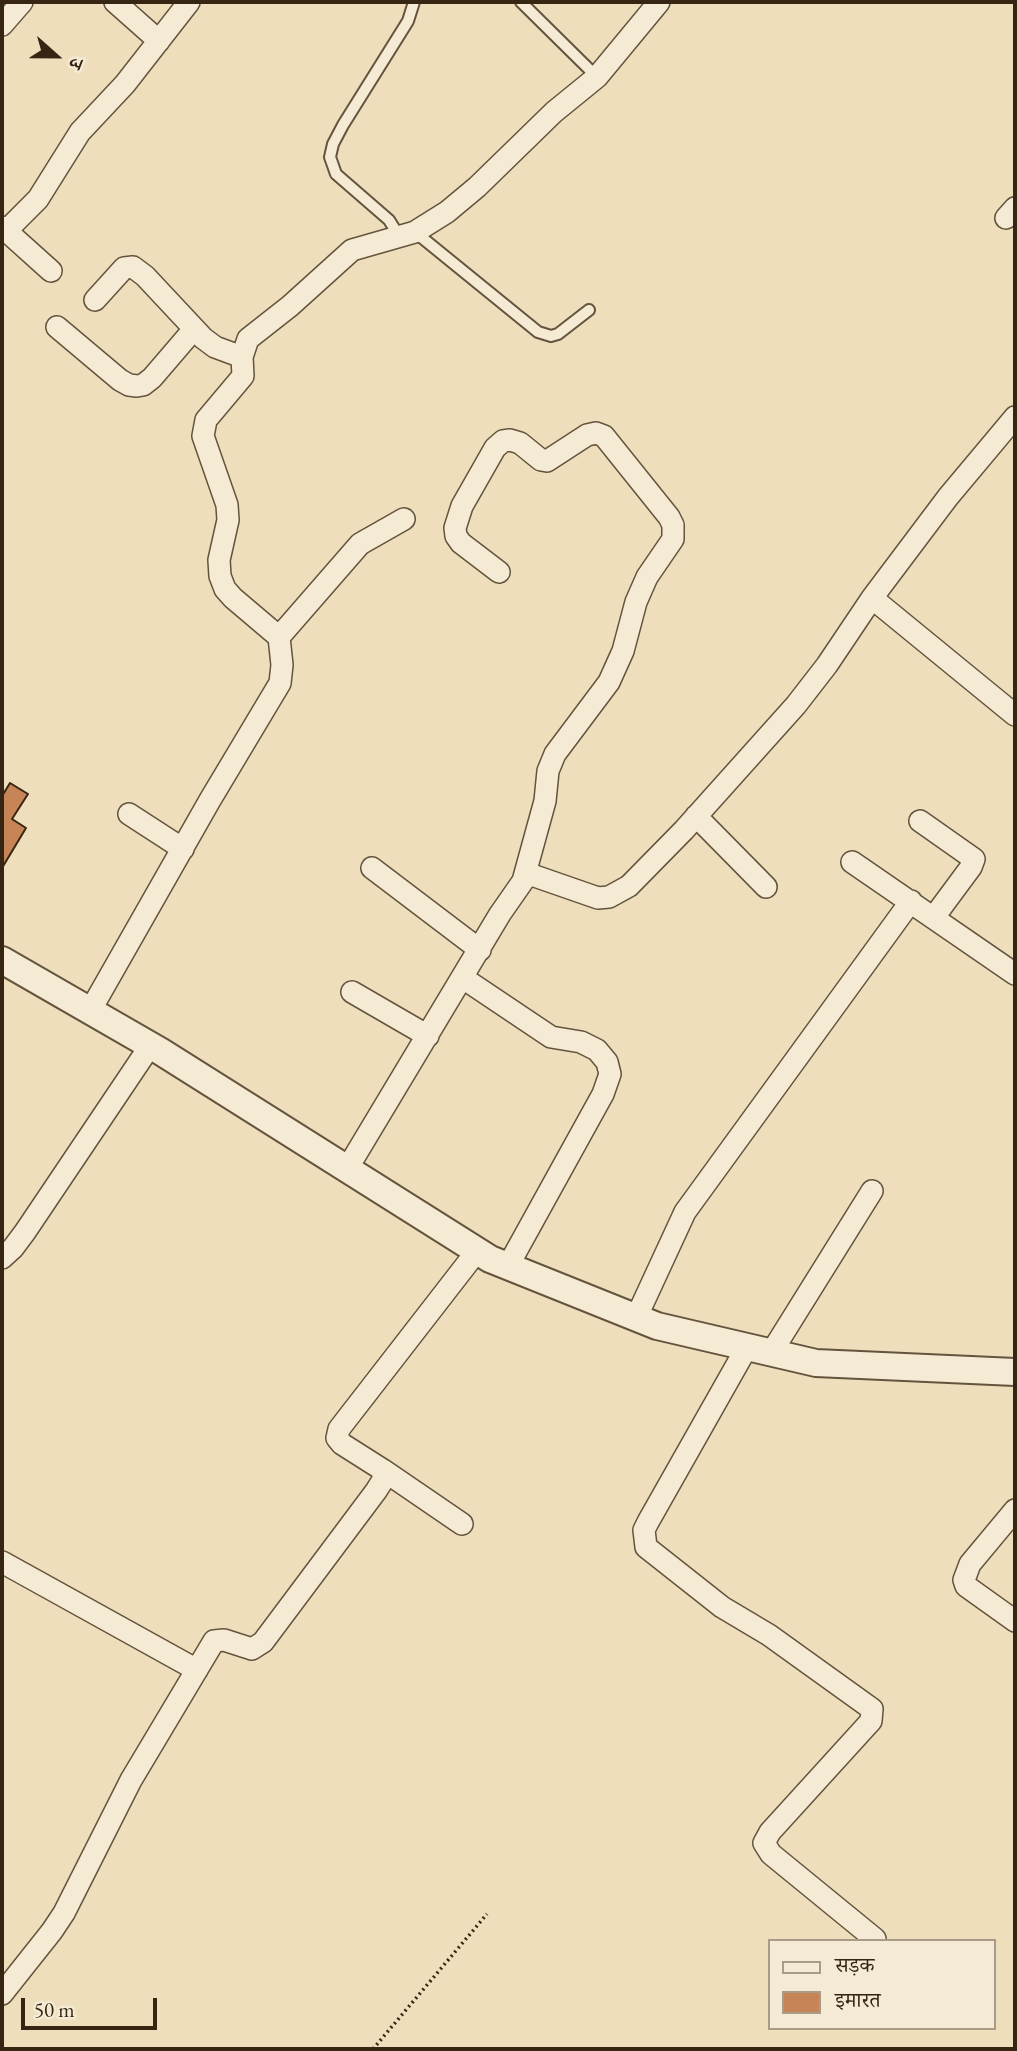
<!DOCTYPE html>
<meta charset="utf-8">
<style>
body{margin:0}
#map{position:relative;width:1017px;height:2051px;overflow:hidden;background:#efdebc;font-family:"EB Garamond","Noto Serif Devanagari",serif}
canvas{display:block}
.frame{position:absolute;inset:0;border:4px solid #362513;pointer-events:none}
.legend{position:absolute;left:768px;top:1939px;width:228px;height:91px;box-sizing:border-box;background:#f5ead3;border:2px solid #a99b86;margin:0;padding:9px 12px;list-style:none;font-size:21px;color:#362513}
.legend li{display:flex;align-items:center;gap:14px;height:35px}
.legend b{width:35px;border:2px solid #a99b86}
.north{position:absolute;left:21px;top:21px;width:70px;height:70px;-webkit-text-stroke:5px #f5ead3;paint-order:stroke;rotate:111deg;font-size:19px;font-weight:700;line-height:28px;text-align:center;color:#362513}
.north::after{content:'';display:block;margin:auto;width:24px;height:32px;background:#362513;clip-path:polygon(50% 0,100% 100%,50% 72%,0 100%)}
.scale{position:absolute;left:21px;top:1998px;width:136px;height:32px;box-sizing:border-box;border:4px solid #362513;border-top:0;padding-left:9px;font-size:21px;line-height:24px;white-space:nowrap;color:#362513;-webkit-text-stroke:5px #f5ead3;paint-order:stroke}
</style>
<div id="map">
<canvas width="1017" height="2051"></canvas>
<div class="frame"></div>
<ul class="legend">
<li><b style="height:9px;background:#f5ead3"></b>सड़क</li>
<li><b style="height:19px;background:#c68457"></b>इमारत</li>
</ul>
<div class="north">उ</div>
<div class="scale">50 m</div>
</div>
<script>
const ctx = document.querySelector('canvas').getContext('2d');
ctx.lineJoin = 'round';
function fill(path, color) { ctx.fillStyle = color; ctx.fill(path, 'evenodd'); }
const toPath = rows => new Path2D(rows.map(r => 'M' + r).join(''));
function trace(path, color, width, dash) { ctx.strokeStyle = color; ctx.lineWidth = width; ctx.lineCap = dash ? 'butt' : 'round'; ctx.setLineDash(dash || []); ctx.stroke(path); }
const building = toPath([
 [10,783,28,794,12,819,26,828,2,868,2,796,10,783]
]);
fill(building, '#c68457');
trace(building, '#362513', 2);
const service = toPath([
 [521,2,597,77],
 [415,232,538,332,551,336,558,334,589,310],
 [399,236,389,220,336,174,330,157,333,144,343,125,408,21,414,2]
]);
const minor = toPath([
 [115,2,159,41],
 [2,25,22,2],
 [1006,218,1015,208],
 [2,227,51,271],
 [6,231,38,199,80,132,125,84,189,2],
 [95,300,124,268,133,267,145,276,203,338,215,347,242,357],
 [57,327,120,380,129,385,137,386,143,385,152,378,194,329],
 [872,598,1015,715],
 [279,637,233,598,225,589,220,576,219,560,228,520,227,505,203,436,206,420,243,376,242,357,248,339,290,306,352,250,415,232,447,212,477,187,554,112,597,77,659,2],
 [129,814,183,849],
 [696,816,766,887],
 [920,821,974,859,971,867,934,917],
 [852,862,1015,974],
 [372,868,480,950],
 [526,873,598,898,609,897,629,886,684,830,796,705,827,665,872,598,948,497,1015,417],
 [463,978,551,1037,581,1042,597,1050,607,1062,610,1074,603,1094,508,1266],
 [352,992,428,1036],
 [90,1011,210,800,280,683,282,665,279,637,360,544,404,519],
 [347,1169,500,914,523,881,545,801,548,771,555,754,609,682,623,651,636,602,647,577,673,539,673,525,669,517,604,436,596,433,587,435,547,461,541,460,520,443,510,440,503,441,495,448,462,506,455,528,456,536,461,543,499,572],
 [2,1258,13,1248,25,1232,150,1046],
 [636,1318,685,1212,911,901],
 [747,1347,648,1522,644,1530,646,1547,722,1607,769,1635,872,1709,871,1721,770,1832,764,1843,771,1854,875,1939],
 [771,1353,872,1191],
 [383,1470,462,1524],
 [1015,1510,970,1564,964,1580,966,1586,1015,1621],
 [2,1562,197,1670],
 [2,1994,52,1931,64,1913,131,1780,214,1641,224,1640,252,1649,263,1642,376,1491,383,1480,383,1470,342,1444,337,1438,339,1429,477,1251]
]);
const tertiary = toPath([
 [2,960,160,1051,490,1259,657,1326,816,1363,1015,1372]
]);
trace(service, '#64533d', 14);
trace(minor, '#64533d', 24);
trace(tertiary, '#64533d', 30);
trace(toPath([
 [373,2049,487,1914]
]), '#362513', 3.5, [2, 3.5]);
trace(service, '#f5ead3', 10);
trace(minor, '#f5ead3', 21);
trace(tertiary, '#f5ead3', 26);
</script>
